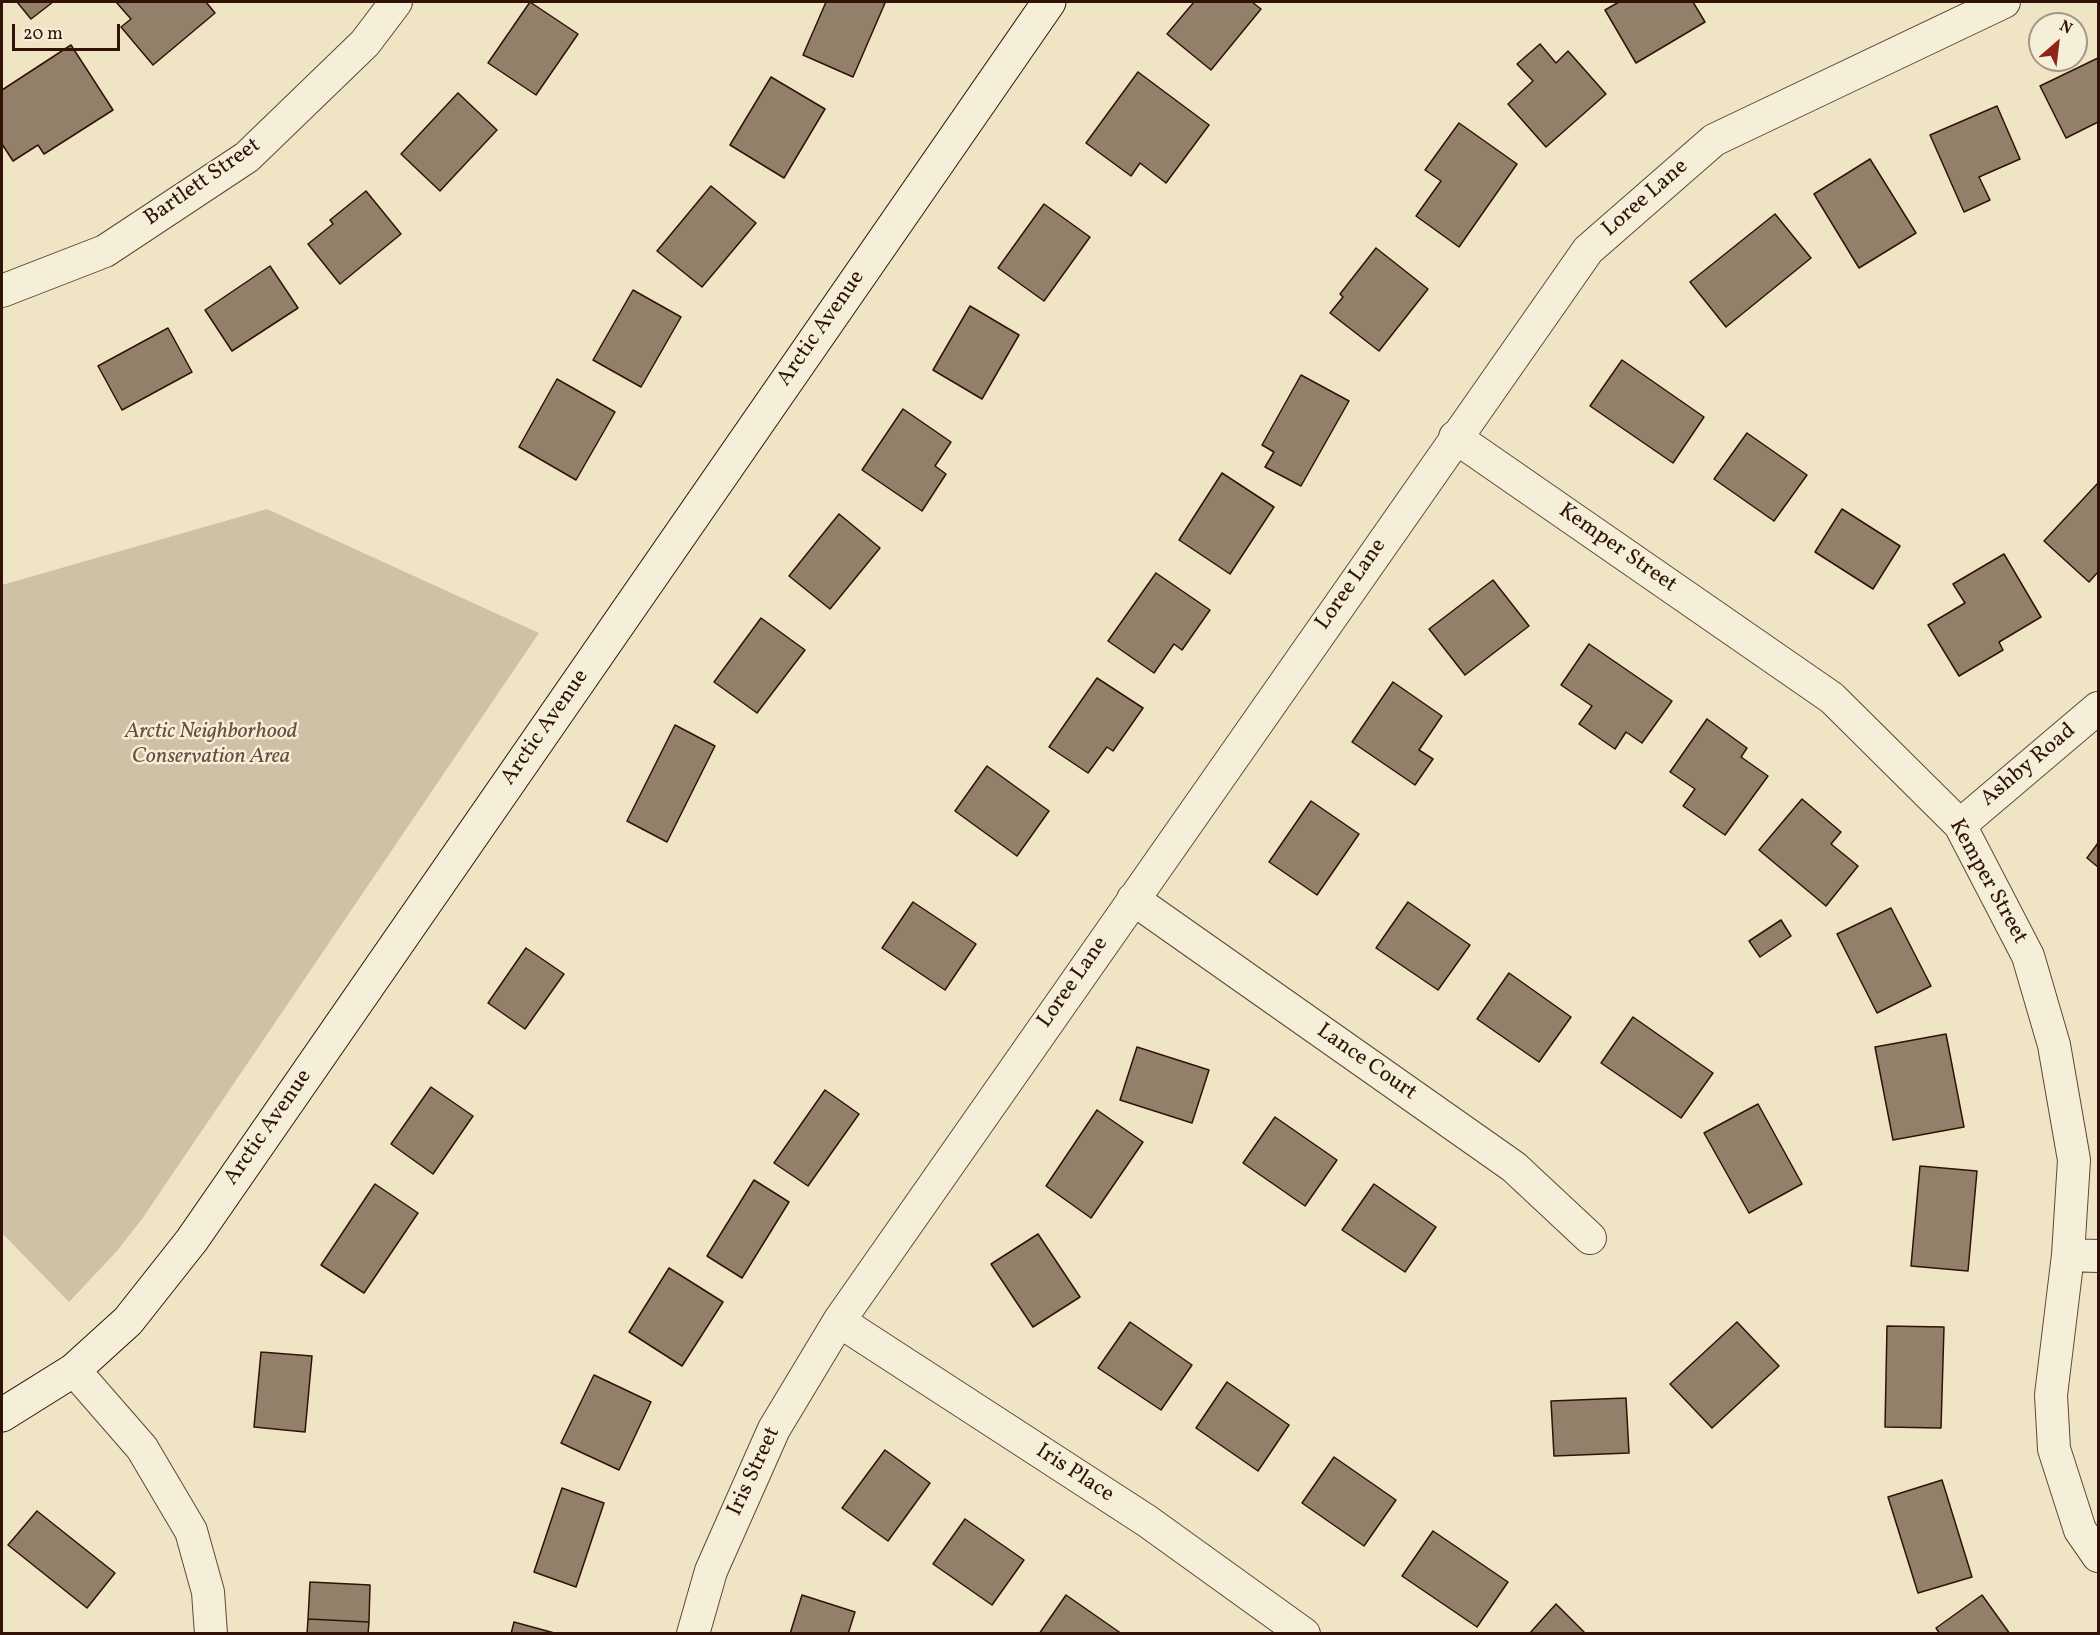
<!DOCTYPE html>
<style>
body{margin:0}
#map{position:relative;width:2100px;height:1635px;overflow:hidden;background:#efe5c5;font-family:Vollkorn,serif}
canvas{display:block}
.frame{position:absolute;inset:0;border:3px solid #301207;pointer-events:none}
.north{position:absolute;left:2028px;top:12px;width:60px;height:60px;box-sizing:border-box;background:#f5eed9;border:2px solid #a69685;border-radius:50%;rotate:28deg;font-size:16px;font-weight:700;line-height:24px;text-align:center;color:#301207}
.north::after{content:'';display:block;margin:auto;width:21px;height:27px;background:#8f2418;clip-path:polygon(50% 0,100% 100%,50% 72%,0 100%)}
.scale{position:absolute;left:12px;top:24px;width:108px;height:27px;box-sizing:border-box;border:3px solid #301207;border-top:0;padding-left:8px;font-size:18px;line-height:21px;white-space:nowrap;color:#301207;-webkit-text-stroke:4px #f5eed9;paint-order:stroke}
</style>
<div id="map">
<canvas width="2100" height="1635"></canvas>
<div class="frame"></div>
<div class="north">N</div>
<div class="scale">20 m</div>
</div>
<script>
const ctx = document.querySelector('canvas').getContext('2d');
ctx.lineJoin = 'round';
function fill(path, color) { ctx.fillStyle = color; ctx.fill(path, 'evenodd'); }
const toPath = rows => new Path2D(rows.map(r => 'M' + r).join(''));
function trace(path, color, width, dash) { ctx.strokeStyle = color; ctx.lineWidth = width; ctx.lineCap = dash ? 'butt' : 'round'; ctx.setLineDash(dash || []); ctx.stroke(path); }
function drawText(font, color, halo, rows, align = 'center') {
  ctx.font = font + ' Vollkorn,serif'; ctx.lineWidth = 5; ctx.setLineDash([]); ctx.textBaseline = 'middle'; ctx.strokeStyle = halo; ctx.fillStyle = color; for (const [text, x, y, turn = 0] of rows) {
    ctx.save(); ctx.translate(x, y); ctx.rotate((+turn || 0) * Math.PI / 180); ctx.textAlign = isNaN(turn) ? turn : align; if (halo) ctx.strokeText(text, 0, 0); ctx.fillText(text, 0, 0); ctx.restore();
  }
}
fill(toPath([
 [267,509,539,633,142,1219,117,1251,69,1302,2,1233,2,585]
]), '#cfc1a5');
const building = toPath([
 [17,2,53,2,31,19,17,2],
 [116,2,206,2,215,13,153,65,121,27,131,19,116,2],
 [530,2,578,34,536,95,488,63,530,2],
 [826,2,881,2,885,3,853,77,803,55,826,2],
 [1194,2,1252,2,1261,9,1211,70,1167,34,1194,2],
 [1619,2,1693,2,1705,22,1636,63,1605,10,1619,2],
 [1540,44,1556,63,1568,51,1606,94,1546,147,1508,104,1533,81,1517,64,1540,44],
 [71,45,113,110,44,154,38,145,13,161,2,144,2,90,71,45],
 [2098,58,2098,122,2066,138,2040,86,2098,58],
 [1138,72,1209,125,1166,183,1140,163,1131,176,1086,143,1138,72],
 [771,77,825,109,784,178,730,145,771,77],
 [458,93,497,130,440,191,401,154,458,93],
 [1997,106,2020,159,1979,177,1990,200,1964,212,1930,135,1997,106],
 [1459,123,1517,164,1459,247,1416,216,1441,181,1425,170,1459,123],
 [1870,159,1916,233,1859,268,1814,194,1870,159],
 [711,186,756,223,702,287,657,251,711,186],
 [366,191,401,234,340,284,308,244,333,224,330,220,366,191],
 [1044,204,1090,237,1044,301,998,268,1044,204],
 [1775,214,1811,258,1726,327,1690,282,1775,214],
 [1376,248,1428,289,1379,351,1330,313,1343,297,1340,294,1376,248],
 [270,266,298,308,232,351,205,310,270,266],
 [633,290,681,317,641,387,593,360,633,290],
 [970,306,1019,335,982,399,933,370,970,306],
 [168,328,192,372,122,410,98,366,168,328],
 [1622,360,1704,417,1673,463,1590,406,1622,360],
 [1301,375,1349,401,1301,486,1265,467,1274,452,1262,445,1301,375],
 [557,379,615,412,576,480,519,447,557,379],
 [903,409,951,442,935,466,946,474,922,511,862,470,903,409],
 [1747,433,1807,475,1774,521,1714,479,1747,433],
 [1222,473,1274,507,1230,574,1179,540,1222,473],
 [2098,483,2098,572,2089,582,2044,541,2098,483],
 [1842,509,1900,546,1873,589,1815,552,1842,509],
 [839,514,880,548,830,609,789,576,839,514],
 [2004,554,2041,617,1999,642,2003,650,1959,676,1928,625,1965,603,1953,584,2004,554],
 [1156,573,1210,610,1182,650,1174,644,1154,673,1108,641,1156,573],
 [1493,580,1529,626,1465,675,1429,629,1493,580],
 [761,618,805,650,757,713,714,682,761,618],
 [1589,644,1672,701,1642,743,1626,732,1615,749,1579,724,1592,706,1561,685,1589,644],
 [1097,678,1143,708,1113,751,1107,747,1088,773,1049,747,1097,678],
 [1393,682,1442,716,1419,750,1433,759,1415,785,1352,742,1393,682],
 [1707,719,1747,748,1741,757,1768,776,1725,835,1683,806,1695,789,1670,772,1707,719],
 [675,725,715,746,667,842,627,821,675,725],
 [987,766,1049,811,1017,856,955,811,987,766],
 [1802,799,1841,832,1831,844,1858,866,1826,906,1759,850,1802,799],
 [1311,801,1359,834,1317,895,1269,862,1311,801],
 [2098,843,2098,867,2087,858,2098,843],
 [913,902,976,944,945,990,882,948,913,902],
 [1408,902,1470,945,1438,990,1376,948,1408,902],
 [1891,908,1931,986,1877,1013,1837,934,1891,908],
 [1781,920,1791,936,1760,957,1749,941,1781,920],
 [526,948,564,974,525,1029,488,1003,526,948],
 [1509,973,1571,1017,1539,1062,1477,1019,1509,973],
 [1633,1017,1713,1073,1681,1118,1601,1063,1633,1017],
 [1946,1034,1964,1127,1893,1140,1875,1047,1946,1034],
 [1137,1047,1209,1070,1192,1123,1120,1100,1137,1047],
 [431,1087,473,1116,433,1174,391,1144,431,1087],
 [825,1090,859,1114,808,1186,774,1163,825,1090],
 [1758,1104,1802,1184,1749,1213,1704,1133,1758,1104],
 [1097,1110,1143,1142,1091,1218,1046,1186,1097,1110],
 [1275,1117,1337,1160,1305,1206,1243,1163,1275,1117],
 [1920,1166,1977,1171,1968,1271,1911,1266,1920,1166],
 [754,1180,789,1202,742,1278,707,1256,754,1180],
 [375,1184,418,1213,364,1293,321,1265,375,1184],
 [1374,1184,1436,1227,1405,1272,1342,1230,1374,1184],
 [1038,1234,1080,1297,1033,1327,991,1264,1038,1234],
 [669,1268,723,1302,682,1366,629,1332,669,1268],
 [1130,1322,1192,1365,1161,1410,1098,1368,1130,1322],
 [1737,1322,1779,1366,1712,1428,1670,1384,1737,1322],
 [1887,1326,1944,1327,1941,1428,1885,1427,1887,1326],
 [261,1352,312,1356,305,1432,254,1427,261,1352],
 [594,1375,651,1402,619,1470,561,1443,594,1375],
 [1227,1382,1289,1425,1258,1471,1196,1428,1227,1382],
 [1626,1398,1629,1453,1554,1456,1551,1401,1626,1398],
 [885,1450,930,1483,888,1541,842,1508,885,1450],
 [1334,1457,1396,1500,1364,1546,1302,1503,1334,1457],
 [1942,1480,1972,1577,1918,1593,1888,1497,1942,1480],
 [562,1488,604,1503,576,1587,534,1572,562,1488],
 [37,1511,115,1573,87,1608,8,1545,37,1511],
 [965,1519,1024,1560,992,1605,933,1564,965,1519],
 [1433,1531,1508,1582,1477,1627,1402,1576,1433,1531],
 [310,1582,370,1585,369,1622,308,1619,310,1582],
 [802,1595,855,1612,848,1634,790,1634,802,1595],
 [1066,1595,1122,1634,1039,1634,1066,1595],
 [1982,1595,2010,1634,1940,1634,1936,1628,1982,1595],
 [1556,1604,1586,1634,1529,1634,1556,1604],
 [308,1619,369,1622,368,1634,307,1634,308,1619],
 [514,1622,558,1634,511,1634,514,1622]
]);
fill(building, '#93806a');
trace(building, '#301207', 1.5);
const street = toPath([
 [2,291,105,251,247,157,365,43,396,2],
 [1455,437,1832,698,1960,825,2028,956,2054,1045,2074,1160,2068,1255,2051,1395,2054,1449,2080,1530,2098,1556],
 [1960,825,2098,708],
 [1133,899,1514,1167,1590,1238],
 [2068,1255,2098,1256],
 [839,1321,1147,1521,1304,1634],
 [74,1370,142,1448,191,1531,208,1592,211,1634],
 [693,1634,711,1571,774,1429,839,1321,1588,250,1714,140,2004,2]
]);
const secondary = toPath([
 [2,1415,74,1370,128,1321,192,1240,1049,2]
]);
trace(street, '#604736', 34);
trace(secondary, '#301207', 35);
trace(street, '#f5eed9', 32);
trace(secondary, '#f5eed9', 33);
drawText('22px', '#301207', '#f5eed9', [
 ["Bartlett Street",203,183,-35],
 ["Loree Lane",1646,199,-41],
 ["Arctic Avenue",822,329,-55],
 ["Kemper Street",1617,549,35],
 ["Loree Lane",1352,585,-55],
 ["Arctic Avenue",546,728,-55],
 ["Ashby Road",2029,766,-40],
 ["Kemper Street",1987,882,61],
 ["Loree Lane",1074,983,-55],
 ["Lance Court",1366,1063,35],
 ["Arctic Avenue",269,1128,-55],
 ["Iris Street",755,1472,-65],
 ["Iris Place",1074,1474,33]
]);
drawText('italic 22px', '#684f3e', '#f5eed9', [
 ["Arctic Neighborhood",211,733],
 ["Conservation Area",211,758]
]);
</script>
